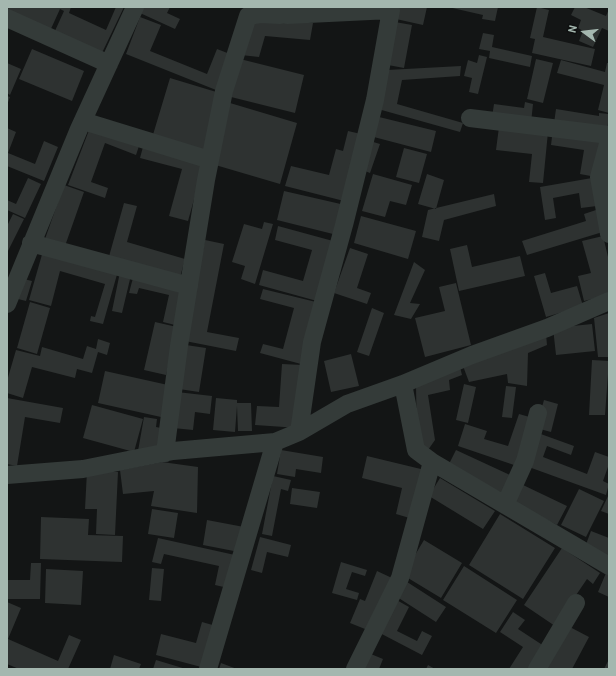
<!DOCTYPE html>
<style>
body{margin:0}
#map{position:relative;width:616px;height:676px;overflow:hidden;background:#131515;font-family:Barlow,sans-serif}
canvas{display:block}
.frame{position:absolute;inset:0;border:8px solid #a4b7af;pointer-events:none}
.north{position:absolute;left:564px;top:12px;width:40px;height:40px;-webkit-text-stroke:3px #0e1010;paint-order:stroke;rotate:285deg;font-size:11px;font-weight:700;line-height:16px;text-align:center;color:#a4b7af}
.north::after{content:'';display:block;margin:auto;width:14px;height:18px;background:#a4b7af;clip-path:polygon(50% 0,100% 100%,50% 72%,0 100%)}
</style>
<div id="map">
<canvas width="616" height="676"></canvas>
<div class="frame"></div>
<div class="north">N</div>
</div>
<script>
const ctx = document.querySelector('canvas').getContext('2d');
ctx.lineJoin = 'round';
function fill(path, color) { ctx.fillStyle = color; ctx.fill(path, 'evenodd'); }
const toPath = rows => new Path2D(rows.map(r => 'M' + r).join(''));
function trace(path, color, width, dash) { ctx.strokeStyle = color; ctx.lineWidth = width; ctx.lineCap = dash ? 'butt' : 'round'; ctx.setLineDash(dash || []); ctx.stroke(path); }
fill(toPath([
 [7,7,71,7,69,13,106,30,116,7,124,7,101,55,54,33,64,11,60,9,50,31,7,11],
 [143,7,170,7,167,13,180,19,175,29,140,13],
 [399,7,427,7,423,25,396,19],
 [448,7,498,7,495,21,482,19,483,15],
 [537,7,549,10,543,37,595,49,591,66,532,53,535,39,530,38],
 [575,7,584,7,606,16,609,9,609,31,602,28,593,47,579,41,583,31,578,28,581,20,571,15],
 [140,17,161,25,150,51,207,74,217,49,230,54,216,90,126,54],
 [250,21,313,23,310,40,265,36,259,57,241,55],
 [395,22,412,25,404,68,388,65],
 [483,33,494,35,492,47,532,56,530,67,489,58,490,51,479,49],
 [32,49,84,71,72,101,19,79],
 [479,55,487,57,478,94,469,92,472,78,464,76,468,60,477,63],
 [240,59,304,75,295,113,231,97],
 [536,59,553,63,543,103,527,99],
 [561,60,605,72,607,63,609,63,609,113,598,110,604,85,557,73],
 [7,63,21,69,10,95,7,93],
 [461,66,460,76,402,80,397,104,463,123,460,132,378,109,387,70],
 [170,78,223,94,205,154,152,138],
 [7,96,10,97,7,105],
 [525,102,533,104,531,123,492,117,494,104,524,108],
 [230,103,297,123,280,184,212,164],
 [556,109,599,116,599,113,609,114,607,133,554,123],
 [375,116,436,131,431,152,370,136],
 [91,125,140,143,136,155,105,143,91,182,108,188,105,198,68,185],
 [499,127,548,132,543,183,529,182,532,154,496,150],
 [7,128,16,132,8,153,35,164,44,141,58,147,44,181,7,166],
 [553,129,602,136,596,177,580,174,584,150,551,145],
 [348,131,361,134,344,201,285,186,291,166,329,175,336,149,343,151],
 [370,141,380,144,370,173,360,169],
 [144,143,205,160,188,221,169,216,182,169,140,158],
 [404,148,427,154,419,183,396,177],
 [373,174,412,185,406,205,390,201,385,217,362,211],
 [427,174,444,180,436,209,418,204],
 [28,178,41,184,25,218,7,210,7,200,16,204],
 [592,178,597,206,581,208,579,193,553,198,556,218,545,220,540,187],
 [64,185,84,192,65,246,45,239],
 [284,191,345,205,337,235,277,220],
 [494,194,496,206,444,220,439,241,422,237,428,210],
 [124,203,137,206,127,242,185,259,179,281,108,260],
 [599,209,606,231,527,255,522,241,586,221,584,214],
 [13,214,24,219,7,253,7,226],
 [361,216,416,231,408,259,354,243],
 [264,222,273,224,255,284,241,279,245,266,232,262,244,224,262,229],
 [278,226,333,241,317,301,259,285,263,270,303,281,312,250,275,240],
 [603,236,609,261,609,295,584,301,578,276,591,273,582,241],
 [205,240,224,244,207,332,239,338,236,351,185,341],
 [467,245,472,267,520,256,525,276,459,291,450,249],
 [350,248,368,254,357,288,371,293,367,304,334,293],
 [43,251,118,271,103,324,90,321,91,316,95,317,105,284,60,271,51,306,29,300],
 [414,262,425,270,410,303,420,304,411,319,394,315],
 [120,272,131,275,122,313,112,311],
 [545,273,551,293,577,286,583,306,546,317,534,276],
 [134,274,185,286,175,325,163,322,169,295,139,288,137,294,129,293],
 [20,278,32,281,26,301,14,298],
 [456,283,471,345,425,357,415,318,445,311,439,287],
 [263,289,316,302,301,364,260,353,263,344,283,349,294,308,260,299],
 [30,302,50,308,37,354,17,348],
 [372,308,384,313,369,356,357,352],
 [609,313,609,357,598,357,594,318],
 [155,322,177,327,166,375,144,370],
 [592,324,595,351,556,355,553,328],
 [546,334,547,345,528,353,527,386,508,383,507,374,469,382,463,366],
 [98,339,110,343,107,355,98,352,92,373,77,369,75,378,32,367,23,398,7,393,7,381,16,350,40,356,42,347,83,359,87,346,96,349],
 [186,345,206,348,199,392,179,389],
 [351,354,359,386,331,392,324,361],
 [592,360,609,361,605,415,589,415],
 [282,364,303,365,299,428,255,425,257,406,279,407],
 [460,367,462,375,449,380,450,390,428,395,435,440,428,450,417,439,416,387],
 [105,371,168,385,161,417,98,403],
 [464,384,476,387,468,423,456,420],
 [506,386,516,387,512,418,502,417],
 [177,392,212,396,210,414,195,412,193,430,173,428],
 [7,398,63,408,60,423,25,417,17,466,7,464],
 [216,398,237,400,237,403,251,403,252,431,238,431,237,406,235,432,213,430],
 [544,400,558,404,551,432,536,428],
 [92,405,143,419,134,452,83,438],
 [519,414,533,418,517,466,458,446,465,424,487,431,484,439,508,446],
 [144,417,157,419,156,427,161,428,164,445,138,451],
 [538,433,574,446,571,455,547,446,543,457,587,474,595,452,609,457,609,464,603,481,609,484,606,495,526,466],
 [281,450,323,457,321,473,296,469,295,477,277,474],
 [456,450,510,475,502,493,447,468],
 [367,456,425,470,413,519,396,514,402,488,362,478],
 [162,462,198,467,197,513,151,506,154,491,123,494,120,470],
 [87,471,118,472,115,535,96,534,97,509,85,509],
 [273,476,291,480,288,491,281,489,272,536,262,534],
 [440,478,495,511,483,529,429,496],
 [523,485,567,506,557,525,514,503],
 [292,488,320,492,317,508,290,504],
 [579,489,604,501,586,537,561,525],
 [609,494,609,514,601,511],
 [152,509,178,513,174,538,148,534],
 [500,514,555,548,523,599,469,565],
 [41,517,89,519,88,535,123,536,122,562,40,559],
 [207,520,244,527,239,552,203,545],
 [591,531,609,538,609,557,585,547],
 [260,537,291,545,288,557,267,552,262,573,251,570],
 [158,538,235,555,228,588,215,585,219,566,164,554,161,564,152,562],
 [424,540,462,563,441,598,403,575],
 [562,548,600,573,593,584,587,579,555,626,524,605],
 [341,562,367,570,365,576,352,572,346,589,359,593,357,600,332,593],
 [31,563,41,563,40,599,7,599,7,580,30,580],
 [464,566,517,600,496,633,443,600],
 [152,568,164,569,161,601,149,600],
 [46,569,83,571,81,605,45,603],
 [377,571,392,578,370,631,350,623,360,599,365,601],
 [606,573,609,574,609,597,598,592],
 [404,580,446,607,436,622,394,595],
 [393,598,409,607,397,631,417,641,422,631,432,636,422,655,376,631],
 [7,602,21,608,8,639,58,661,69,635,81,640,68,669,19,669,7,664],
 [513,612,525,620,518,629,544,646,528,669,509,669,523,647,500,632],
 [202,622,216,626,205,668,156,655,161,634,196,643],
 [568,626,589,637,572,669,545,669],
 [366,652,383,659,379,669,359,669],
 [114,655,141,664,139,669,110,669],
 [609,659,609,669,604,669],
 [156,660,186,669,153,669],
 [221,663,237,669,219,669],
 [428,665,435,669,426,669]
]), '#2e3231');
trace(toPath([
 [267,7,287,15,391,10,375,100,344,225,312,342,299,432],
 [7,18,109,64],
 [470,118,609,135],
 [83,121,210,160],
 [609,140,599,177,609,234],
 [31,243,189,286],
 [7,304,79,129,135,7],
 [403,384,416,450,432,462,609,566],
 [165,453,179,346,206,180,224,91,248,16,260,14,280,15],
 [7,475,83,469,173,451,275,442,299,432,347,404,403,384,472,355,547,328,609,301],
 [505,505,525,461,538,413],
 [208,669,275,442],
 [355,669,400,578,432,462],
 [537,669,576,603]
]), '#343b39', 18);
</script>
